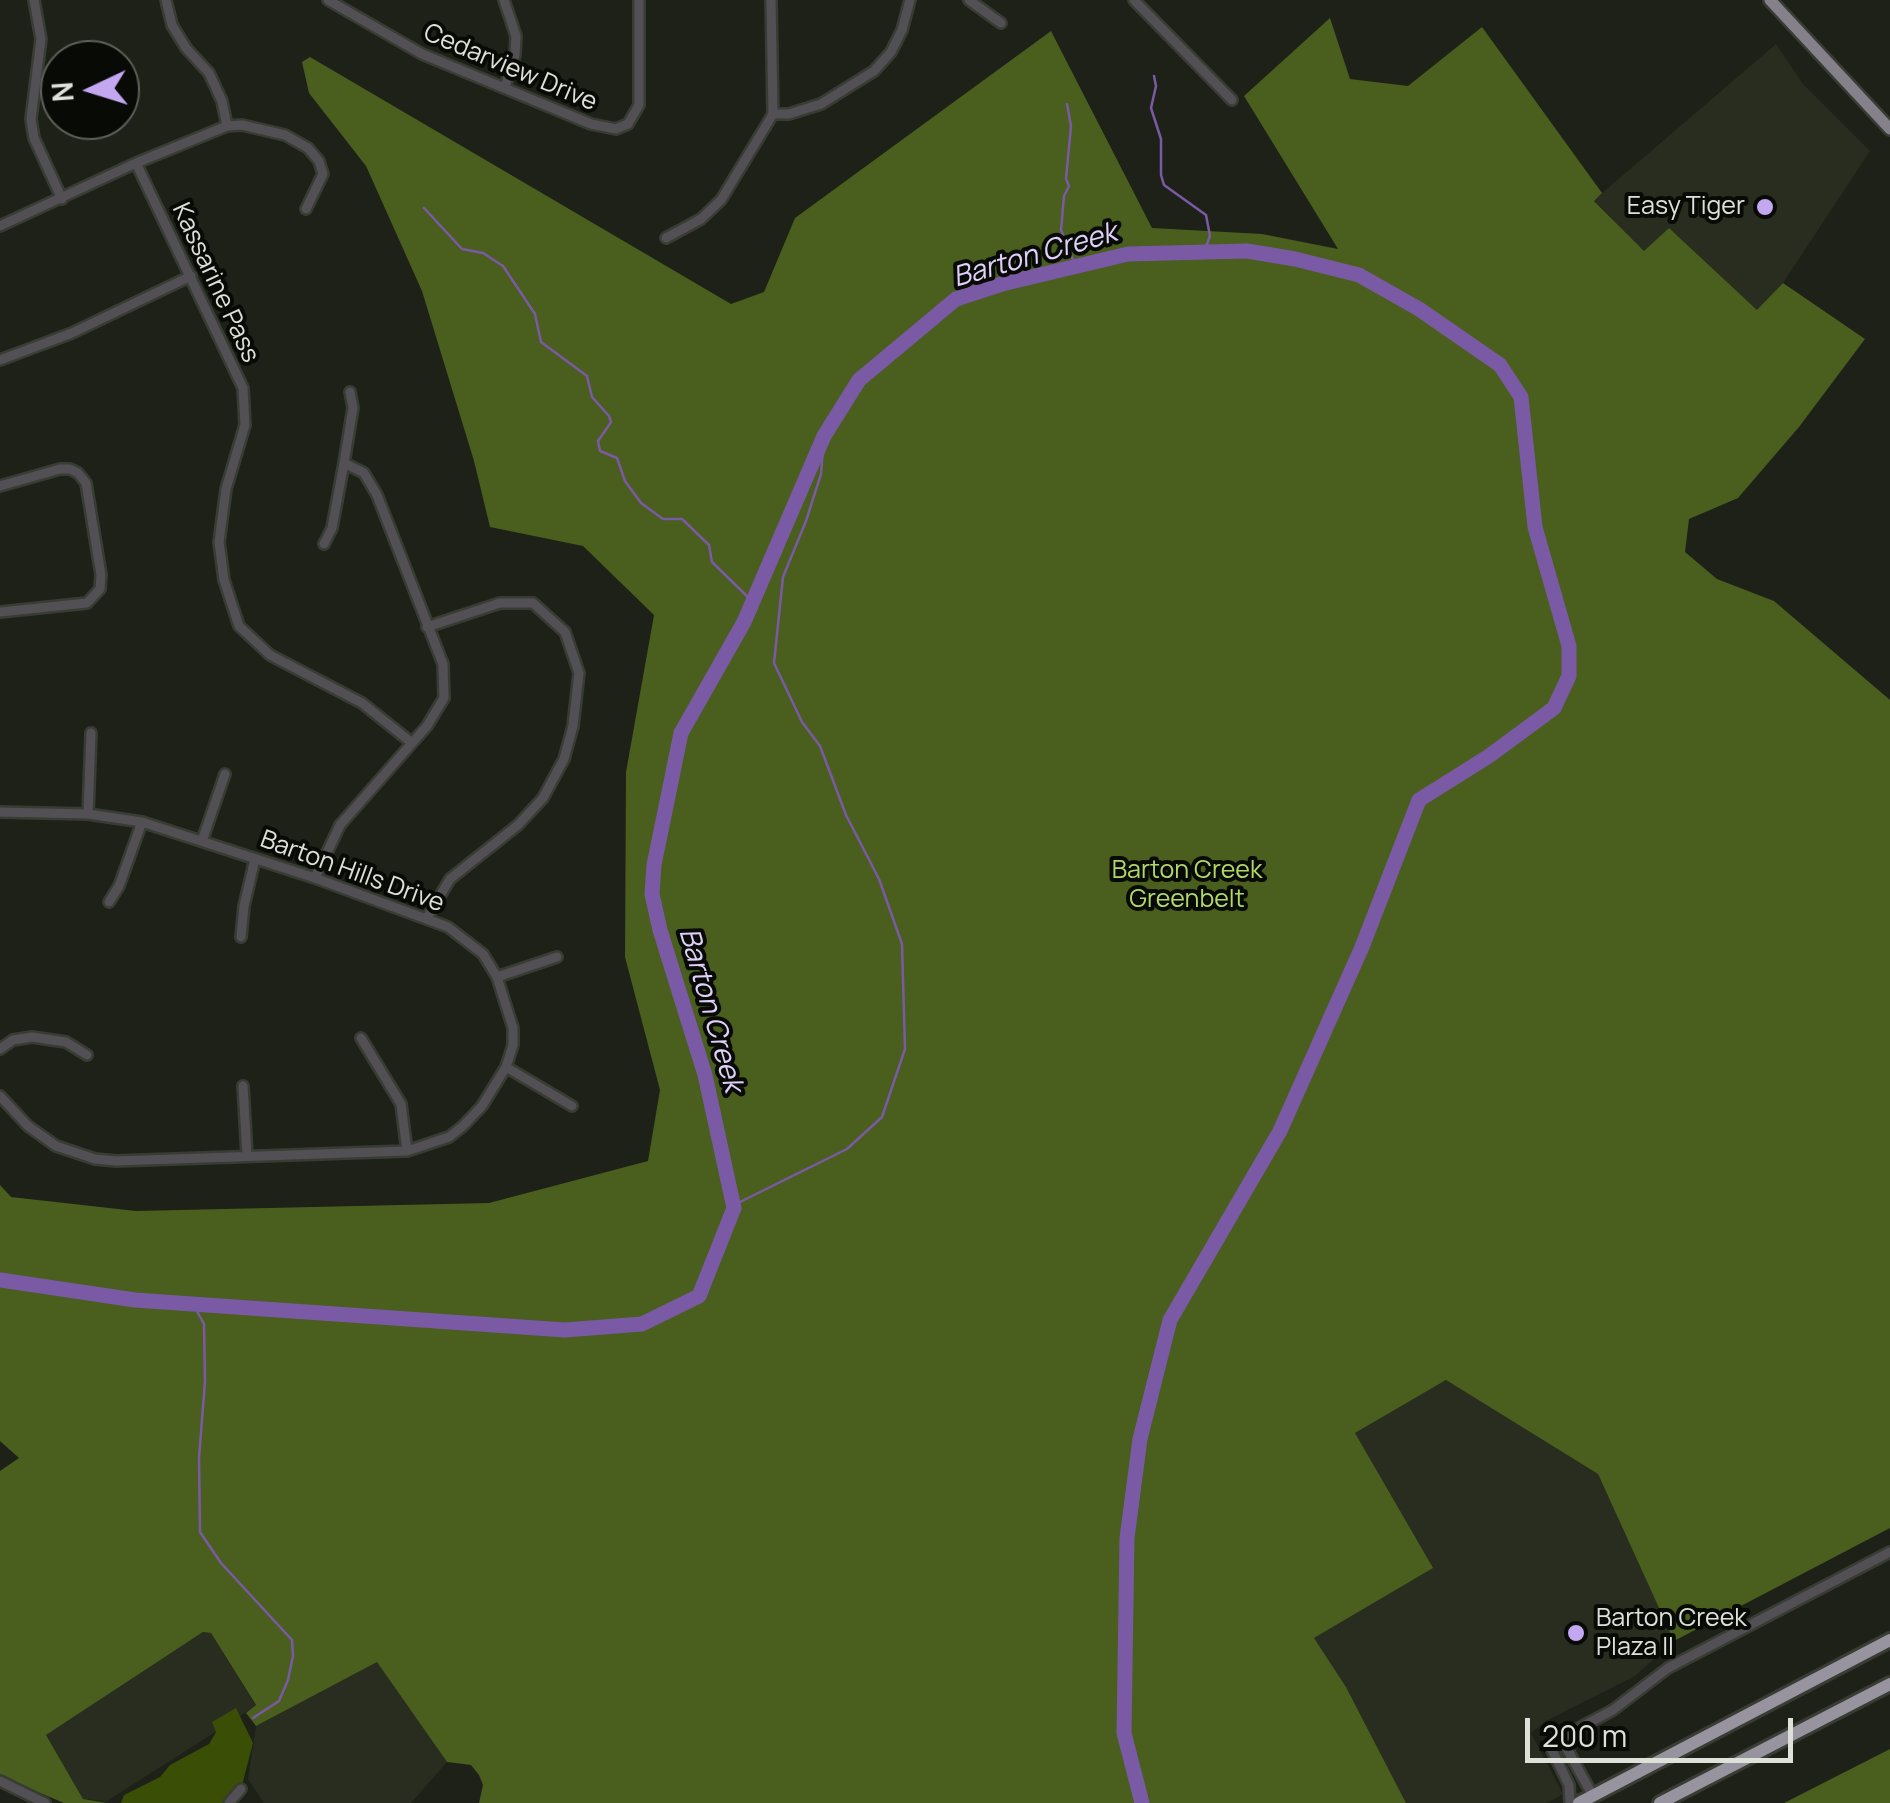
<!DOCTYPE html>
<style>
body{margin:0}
#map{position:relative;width:1890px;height:1803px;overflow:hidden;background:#1d2118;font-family:Manrope,sans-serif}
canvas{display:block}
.north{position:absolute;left:40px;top:40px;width:100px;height:100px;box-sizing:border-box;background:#080a06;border:2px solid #5e605b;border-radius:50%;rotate:266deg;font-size:28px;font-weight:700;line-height:40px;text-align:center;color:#dee0da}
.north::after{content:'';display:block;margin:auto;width:35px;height:45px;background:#c4a7f1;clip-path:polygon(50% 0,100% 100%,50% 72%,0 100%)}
.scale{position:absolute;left:1525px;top:1718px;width:268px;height:45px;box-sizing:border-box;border:5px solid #dee0da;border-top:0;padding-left:12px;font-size:30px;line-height:35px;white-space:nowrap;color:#dee0da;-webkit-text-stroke:8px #080a06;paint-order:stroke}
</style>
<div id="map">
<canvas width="1890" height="1803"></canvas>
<div class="north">N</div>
<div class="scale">200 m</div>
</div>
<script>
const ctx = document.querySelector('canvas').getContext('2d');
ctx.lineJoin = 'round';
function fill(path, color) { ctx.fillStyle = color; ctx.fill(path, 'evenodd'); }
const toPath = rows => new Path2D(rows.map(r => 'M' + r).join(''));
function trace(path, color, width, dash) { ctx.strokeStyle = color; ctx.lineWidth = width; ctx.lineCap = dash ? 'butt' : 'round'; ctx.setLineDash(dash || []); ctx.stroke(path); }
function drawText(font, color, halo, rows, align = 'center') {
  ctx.font = font + ' Manrope,sans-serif'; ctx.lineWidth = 8; ctx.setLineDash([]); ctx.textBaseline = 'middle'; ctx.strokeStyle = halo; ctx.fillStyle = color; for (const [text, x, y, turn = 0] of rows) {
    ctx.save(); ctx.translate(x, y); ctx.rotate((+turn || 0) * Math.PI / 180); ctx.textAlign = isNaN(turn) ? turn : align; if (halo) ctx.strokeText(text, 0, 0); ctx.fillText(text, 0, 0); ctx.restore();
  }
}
fill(toPath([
 [1776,44,1803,84,1870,151,1783,283,1758,311,1669,228,1645,252,1594,200],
 [1446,1380,1598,1474,1674,1641,1635,1676,1546,1721,1531,1733,1563,1794,1547,1803,1406,1803,1346,1687,1314,1638,1432,1568,1355,1433],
 [203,1632,211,1633,256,1706,107,1801,83,1799,46,1735],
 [377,1661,447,1762,411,1803,264,1803,248,1779,256,1726]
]), '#282d1f');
fill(toPath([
 [236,1708,253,1743,241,1789,229,1803,121,1803,124,1795,160,1777,170,1765,209,1744,216,1732,212,1722]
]), '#3b4e05');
fill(toPath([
 [1330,18,1350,79,1408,86,1482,27,1602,193,1594,201,1644,251,1669,228,1757,310,1783,283,1865,339,1799,427,1738,498,1689,519,1685,552,1717,579,1774,601,1890,700,1890,1528,1674,1641,1598,1474,1446,1380,1355,1433,1433,1568,1314,1638,1346,1687,1406,1803,479,1803,483,1785,479,1775,471,1765,447,1762,377,1662,256,1726,246,1713,256,1705,211,1633,203,1632,46,1735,83,1799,107,1803,64,1803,0,1776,0,1471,19,1458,0,1441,0,1185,11,1197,136,1211,489,1203,648,1161,660,1090,625,957,626,772,654,615,583,546,490,527,474,461,422,291,366,166,309,93,302,62,310,57,731,304,764,292,795,218,1051,31,1152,228,1262,234,1338,249,1244,96],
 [1890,1749,1890,1803,1784,1803]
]), '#4a5e1d');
trace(toPath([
 [1154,76,1156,86,1151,108,1161,139,1161,175,1164,185,1206,215,1210,236,1204,252],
 [1067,104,1071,126,1066,179,1069,186,1064,196,1061,230,1075,265],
 [424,208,462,249,483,253,503,266,535,314,541,342,587,376,592,397,609,416,611,422,598,441,600,451,617,458,625,481,641,503,663,519,682,519,709,545,712,562,753,602],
 [734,1205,847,1149,882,1117,905,1049,902,944,879,879,846,815,820,746,802,722,774,663,783,577,806,521,821,474,824,436],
 [193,1304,204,1324,205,1381,199,1458,200,1532,221,1563,292,1640,293,1656,288,1680,279,1701,253,1718]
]), '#7a5aa5', 2.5);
trace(toPath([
 [0,1280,135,1300,565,1330,642,1324,699,1296,734,1208,705,1075,660,930,652,894,654,865,681,733,744,622,824,436,859,380,956,299,1002,284,1128,254,1247,251,1295,259,1359,275,1419,309,1500,365,1521,397,1535,527,1569,646,1569,676,1554,708,1489,756,1419,800,1362,947,1280,1131,1170,1320,1140,1439,1127,1538,1124,1733,1142,1803]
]), '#7a5aa5', 15);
const minor = toPath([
 [34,0,41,39,31,119,34,138,62,199],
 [166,0,172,25,186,48,209,73,222,101,227,126],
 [328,0,422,54,591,124,616,129,628,124,639,105,639,0],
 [504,0,516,36,515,55,505,87],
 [771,0,773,114],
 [969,0,1001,23],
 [1134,0,1232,100],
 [136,163,243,388,245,425,226,489,219,542,224,580,239,626,270,655,362,703,412,743],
 [0,226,136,163,227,126,242,125,285,135,308,148,319,161,323,174,306,209],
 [666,238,701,219,721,200,773,114,789,114,821,104,874,71,891,52,902,30,910,0],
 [0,360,72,333,191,276],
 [0,486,60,469,70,469,78,473,86,483,101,575,100,589,87,603,0,612],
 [324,544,332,528,344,463,353,408,350,392],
 [427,627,500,603,533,603,565,632,579,673,573,726,564,759,543,798,518,825,450,879,427,918],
 [0,812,88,814,142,822,315,878,448,927,483,954,497,977,513,1028,513,1045,506,1067,482,1106,463,1126,449,1137,407,1151,116,1161,95,1159,56,1146,28,1126,0,1096],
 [88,814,91,733],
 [202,841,225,774],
 [315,878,340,825,427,726,444,698,443,664,377,495,364,473,344,463],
 [109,902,119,886,142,822],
 [241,937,244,906,255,859],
 [497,977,557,957],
 [361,1038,401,1104,407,1151],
 [0,1049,13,1040,32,1037,66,1042,87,1055],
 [506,1067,572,1106],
 [243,1086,247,1155],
 [1561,1738,1593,1796],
 [0,1781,45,1803],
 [229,1803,241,1789],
 [1570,1803,1569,1785,1549,1744,1613,1710,1668,1668,1890,1552]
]);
const major = toPath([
 [1770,0,1890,129]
]);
const highway = toPath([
 [1579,1803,1890,1640],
 [1660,1803,1890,1684]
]);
trace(minor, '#383c33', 14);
trace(major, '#383c33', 16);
trace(highway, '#383c33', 18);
trace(minor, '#525055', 9);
trace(major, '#84818a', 11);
trace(highway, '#98949f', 12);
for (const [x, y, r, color] of [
 [1765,207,10,"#c4a7f1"],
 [1576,1633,10,"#c4a7f1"]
]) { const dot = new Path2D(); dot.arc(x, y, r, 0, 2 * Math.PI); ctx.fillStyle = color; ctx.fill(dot); trace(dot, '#080a06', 4); }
drawText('25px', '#dee0da', '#080a06', [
 ["Cedarview Drive",510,68,23],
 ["Kassarine Pass",215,283,65],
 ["Barton Hills Drive",352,872,20]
]);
drawText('25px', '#dee0da', '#080a06', [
 ["Easy Tiger",1745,207],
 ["Barton Creek",1596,1619,"left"],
 ["Plaza II",1596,1648,"left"]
], 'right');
drawText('25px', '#b2d867', '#080a06', [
 ["Barton Creek",1187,871],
 ["Greenbelt",1187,900]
]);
drawText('italic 28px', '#e0d1fa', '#080a06', [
 ["Barton Creek",1035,256,-16],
 ["Barton Creek",710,1010,74]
]);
</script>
